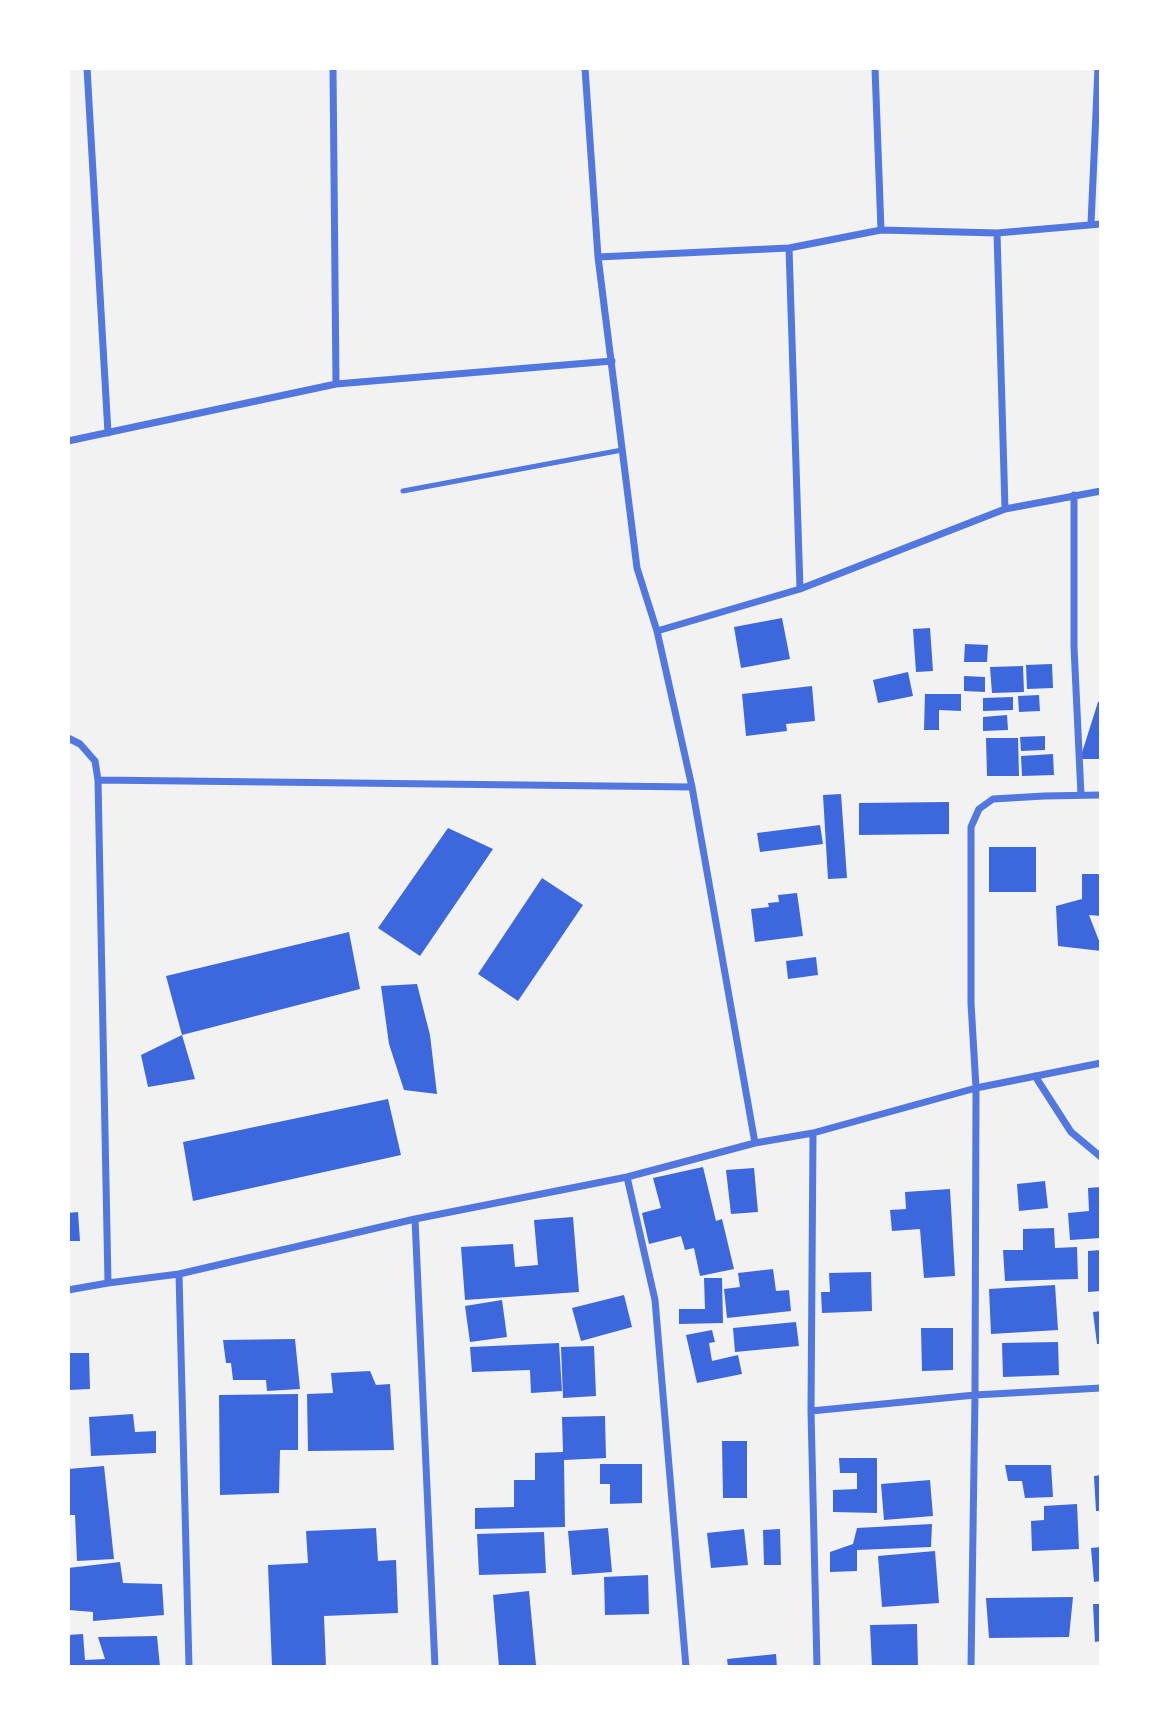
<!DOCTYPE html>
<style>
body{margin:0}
#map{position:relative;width:1169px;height:1735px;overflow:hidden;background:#f2f2f2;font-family:"Sofia Sans Condensed",sans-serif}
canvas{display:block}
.frame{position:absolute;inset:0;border:70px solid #fff;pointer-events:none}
</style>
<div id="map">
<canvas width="1169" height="1735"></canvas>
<div class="frame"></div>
</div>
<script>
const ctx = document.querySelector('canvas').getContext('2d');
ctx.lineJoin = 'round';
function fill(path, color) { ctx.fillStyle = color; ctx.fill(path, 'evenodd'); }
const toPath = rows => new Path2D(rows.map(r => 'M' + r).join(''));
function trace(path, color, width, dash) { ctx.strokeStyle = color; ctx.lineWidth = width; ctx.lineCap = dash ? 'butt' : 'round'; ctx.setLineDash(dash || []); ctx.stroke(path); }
fill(toPath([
 [782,618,790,659,741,668,734,627],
 [930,628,933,671,916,672,913,629],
 [965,644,988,645,987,662,964,662],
 [1052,664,1053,688,1027,689,1026,665],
 [1023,666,1024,692,992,693,990,667],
 [908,672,913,696,878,703,873,680],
 [964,676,985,677,985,692,964,691],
 [812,686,815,721,786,724,787,731,746,736,742,694],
 [925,694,961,694,961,711,939,710,939,730,924,730],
 [1039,695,1040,711,1019,712,1018,696],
 [1013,697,1013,710,983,711,983,698],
 [1101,701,1101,759,1080,759,1098,702],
 [1007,715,1008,730,983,731,983,717],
 [1045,736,1045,750,1021,751,1020,737],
 [986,738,1018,738,1019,776,987,776],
 [1053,754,1054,775,1022,776,1021,756],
 [841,794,847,878,828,879,823,795],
 [949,802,949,834,859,835,859,803],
 [820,825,823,844,760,852,757,833],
 [448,828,493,849,420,956,378,928],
 [989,847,1036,847,1036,892,989,892],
 [1082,874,1101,874,1101,916,1089,915,1101,946,1101,951,1058,946,1056,906,1082,899],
 [542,878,583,905,518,1001,478,974],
 [797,893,803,936,755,942,751,909,769,907,768,903,779,902,778,895],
 [349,932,360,989,182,1035,195,1079,148,1087,141,1055,182,1035,166,976],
 [816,957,818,975,788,979,786,961],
 [417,984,430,1035,437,1094,404,1090,389,1044,381,986],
 [388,1099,401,1155,193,1201,183,1142],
 [703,1167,716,1221,722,1219,734,1269,700,1276,694,1248,685,1250,681,1236,649,1244,642,1213,661,1208,653,1178],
 [754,1168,758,1212,731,1214,726,1170],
 [1045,1181,1048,1208,1019,1211,1017,1184],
 [1101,1187,1101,1238,1070,1240,1068,1213,1089,1211,1088,1188],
 [950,1189,955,1276,924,1278,920,1229,892,1231,890,1210,906,1209,905,1192],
 [78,1212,80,1241,68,1241,68,1213],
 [573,1217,579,1292,465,1300,461,1247,513,1244,515,1267,538,1265,534,1220],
 [1054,1228,1055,1248,1077,1247,1078,1279,1005,1281,1003,1250,1023,1250,1023,1229],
 [1101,1250,1101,1291,1088,1292,1088,1251],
 [773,1269,776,1291,789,1290,791,1311,727,1318,724,1289,740,1287,738,1273],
 [871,1272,872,1311,822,1313,821,1292,830,1292,829,1273],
 [704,1278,722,1278,723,1323,679,1324,679,1309,705,1309],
 [1055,1285,1058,1330,991,1334,989,1289],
 [624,1295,632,1327,581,1341,572,1308],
 [502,1300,507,1337,470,1342,465,1306],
 [1101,1311,1101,1344,1097,1344,1093,1312],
 [796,1322,799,1346,735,1352,733,1328],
 [921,1328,953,1328,953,1370,922,1371],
 [712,1330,715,1342,709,1343,712,1361,738,1355,742,1374,697,1383,686,1335],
 [295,1339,300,1389,267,1391,266,1380,233,1380,231,1363,226,1363,223,1340],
 [1058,1342,1059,1375,1003,1377,1002,1343],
 [559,1343,562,1391,531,1393,530,1370,472,1372,470,1347],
 [594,1346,596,1396,563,1398,561,1347],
 [68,1353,89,1353,90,1389,69,1390],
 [370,1371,376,1385,390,1384,394,1450,308,1451,307,1394,333,1393,331,1373],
 [298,1394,298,1450,280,1450,279,1493,220,1495,219,1395],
 [133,1414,135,1432,156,1431,156,1453,91,1456,89,1417],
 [605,1416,606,1458,564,1460,565,1527,475,1529,475,1508,514,1507,514,1480,535,1480,535,1453,563,1452,562,1417],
 [722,1441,747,1441,747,1498,723,1498],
 [839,1458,877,1458,877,1513,833,1512,833,1490,857,1489,857,1473,840,1473],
 [600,1464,642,1464,642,1503,610,1504,610,1484,600,1484],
 [1005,1465,1051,1465,1053,1497,1025,1498,1022,1481,1008,1481],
 [104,1466,114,1559,77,1561,75,1515,68,1515,68,1469],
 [1101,1475,1101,1511,1096,1511,1094,1476],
 [930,1480,933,1516,884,1520,881,1484],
 [1077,1504,1079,1549,1032,1551,1031,1521,1044,1520,1044,1506],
 [932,1524,931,1547,857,1550,857,1571,830,1572,830,1552,853,1544,857,1528],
 [376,1528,378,1561,396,1560,398,1613,324,1616,326,1667,272,1667,268,1565,308,1563,306,1531],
 [608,1528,612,1572,572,1575,568,1531],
 [744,1529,748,1565,711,1568,707,1533],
 [780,1529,781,1565,764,1565,763,1530],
 [544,1532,546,1573,479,1575,477,1534],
 [1101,1547,1101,1581,1094,1582,1091,1548],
 [935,1551,939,1603,882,1607,878,1556],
 [120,1562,123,1583,162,1584,164,1615,93,1621,93,1612,69,1610,68,1568],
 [648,1575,649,1614,605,1615,604,1577],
 [529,1591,536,1665,499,1667,493,1595],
 [1073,1597,1069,1637,989,1638,986,1598],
 [1093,1604,1101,1604,1101,1641,1095,1642],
 [917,1624,918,1667,872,1667,870,1625],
 [83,1634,85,1660,105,1659,98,1637,157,1636,160,1667,68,1667,68,1635],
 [776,1654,777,1667,728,1667,727,1659]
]), '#3d67dc');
trace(toPath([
 [403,491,622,450]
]), '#5277de', 5);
trace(toPath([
 [87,68,108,433],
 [333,68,336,384],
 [585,68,598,257,637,568,657,631,692,787,755,1143],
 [875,68,881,230],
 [1091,224,1098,68],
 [997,233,1005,509],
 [789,248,800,589],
 [598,257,789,248,881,230,997,233,1101,224],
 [68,441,336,384,612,361],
 [1074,495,1074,647,1081,795],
 [657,631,800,589,1005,509,1101,491],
 [68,738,80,744,95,761,98,780,108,1283],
 [98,780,692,787],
 [1035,1076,1071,1132,1101,1157],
 [813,1133,811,1411,817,1667],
 [627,1177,655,1300,686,1667],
 [415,1219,435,1667],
 [179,1274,189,1667],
 [68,1290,108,1283,179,1274,415,1219,627,1177,755,1143,813,1133,976,1088,1101,1063],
 [811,1411,975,1395,1101,1388],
 [971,1667,975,1395,976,1088,971,1003,971,827,979,809,993,799,1044,796,1101,795]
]), '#5277de', 7);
</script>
